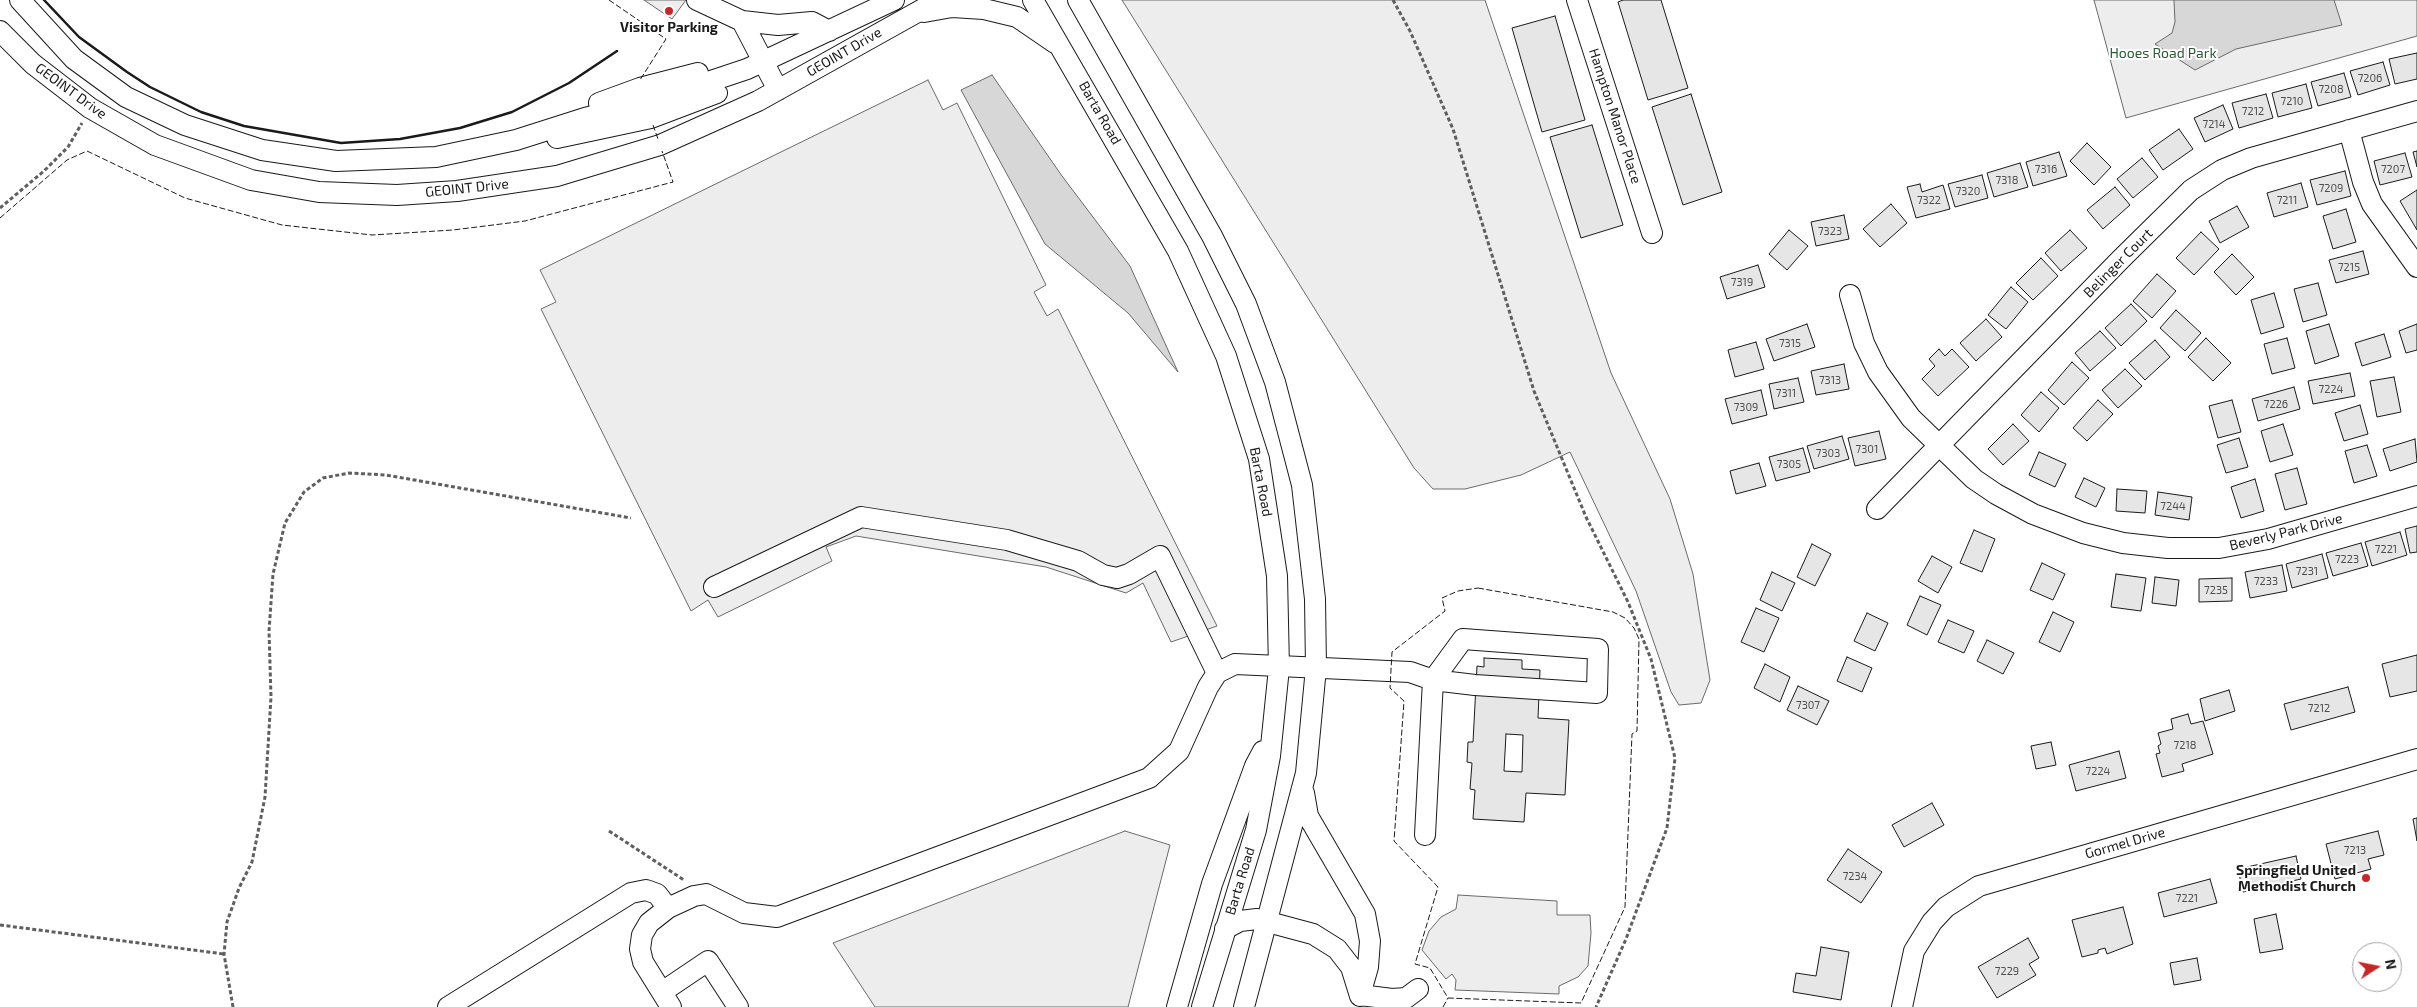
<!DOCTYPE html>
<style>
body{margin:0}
#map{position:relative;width:2417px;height:1007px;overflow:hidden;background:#fff;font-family:"Exo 2",sans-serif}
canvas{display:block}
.north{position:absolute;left:2352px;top:942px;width:50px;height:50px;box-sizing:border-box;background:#fff;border:1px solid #a3a3a3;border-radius:50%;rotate:79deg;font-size:14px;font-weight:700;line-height:20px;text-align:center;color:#1a1a1a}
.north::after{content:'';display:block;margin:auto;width:18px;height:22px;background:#c62828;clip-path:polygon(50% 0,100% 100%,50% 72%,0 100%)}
</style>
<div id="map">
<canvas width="2417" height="1007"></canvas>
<div class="north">N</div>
</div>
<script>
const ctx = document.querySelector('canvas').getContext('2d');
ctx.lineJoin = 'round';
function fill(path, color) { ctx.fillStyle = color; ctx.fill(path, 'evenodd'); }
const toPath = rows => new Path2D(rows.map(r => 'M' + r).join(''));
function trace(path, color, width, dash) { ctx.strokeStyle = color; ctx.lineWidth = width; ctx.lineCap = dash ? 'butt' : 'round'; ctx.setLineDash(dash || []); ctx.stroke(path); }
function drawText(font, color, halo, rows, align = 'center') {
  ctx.font = font + ' "Exo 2",sans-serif'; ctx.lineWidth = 4; ctx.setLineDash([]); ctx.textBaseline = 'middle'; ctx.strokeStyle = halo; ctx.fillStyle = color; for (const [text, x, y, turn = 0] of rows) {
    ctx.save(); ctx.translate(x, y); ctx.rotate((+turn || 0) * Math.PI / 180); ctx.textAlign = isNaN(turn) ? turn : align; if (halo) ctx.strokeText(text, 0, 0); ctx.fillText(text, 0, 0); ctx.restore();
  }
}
const built = toPath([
 [644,0,686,0,672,19,644,0],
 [1122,0,1485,0,1611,373,1670,499,1693,574,1710,680,1701,703,1679,705,1671,692,1636,591,1570,452,1521,475,1465,489,1433,489,1414,468,1122,0],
 [2094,0,2417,0,2417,36,2126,118,2094,0],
 [928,80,943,110,957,103,1046,285,1034,292,1047,316,1058,309,1217,626,1171,642,1143,583,1126,593,1046,567,856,536,826,547,832,561,718,617,708,600,691,611,541,309,556,302,540,270,928,80],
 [1125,831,1170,845,1128,1007,875,1007,833,943,1125,831],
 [1458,895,1557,901,1557,915,1590,915,1591,933,1588,966,1578,977,1559,986,1559,994,1455,990,1456,980,1452,974,1446,979,1422,950,1429,931,1441,917,1456,909,1458,895]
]);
fill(built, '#ededed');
trace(built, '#6a6a6a', 1);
const water = toPath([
 [2174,0,2334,0,2342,25,2236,49,2195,70,2155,44,2172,33,2175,22,2174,0],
 [992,75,1062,176,1130,266,1178,372,1128,313,1045,244,961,90,992,75]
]);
fill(water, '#d7d7d7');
trace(water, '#6a6a6a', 1);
const building = toPath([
 [1623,0,1661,0,1688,88,1648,100,1618,2,1623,0],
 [1555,16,1585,120,1542,132,1512,28,1555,16],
 [2417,53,2417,79,2395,84,2389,59,2417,53],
 [2383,62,2390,85,2358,95,2350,71,2383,62],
 [2344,73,2351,97,2318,106,2311,82,2344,73],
 [2306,84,2312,108,2278,117,2272,93,2306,84],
 [1691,94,1722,192,1683,205,1652,107,1691,94],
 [2266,94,2273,118,2239,128,2232,103,2266,94],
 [2223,105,2233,129,2205,142,2194,118,2223,105],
 [1592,125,1623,225,1581,238,1550,137,1592,125],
 [2179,129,2193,149,2163,170,2149,150,2179,129],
 [2087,143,2111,167,2094,185,2070,161,2087,143],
 [2417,151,2417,167,2413,152,2417,151],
 [2059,152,2067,176,2033,186,2026,162,2059,152],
 [2405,153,2412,177,2380,185,2374,161,2405,153],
 [2142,158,2158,177,2133,198,2117,179,2142,158],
 [2020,163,2028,187,1994,197,1987,173,2020,163],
 [2345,171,2351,196,2317,205,2310,180,2345,171],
 [1982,175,1988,198,1955,207,1948,184,1982,175],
 [2301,183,2308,207,2274,217,2267,193,2301,183],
 [1920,184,1922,192,1943,185,1950,209,1916,218,1907,187,1920,184],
 [2115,187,2130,205,2103,229,2087,210,2115,187],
 [2417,190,2417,230,2400,201,2417,190],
 [1891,204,1907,223,1880,247,1863,229,1891,204],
 [2237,206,2249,227,2220,243,2209,221,2237,206],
 [2346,209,2356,242,2333,249,2323,216,2346,209],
 [1844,215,1849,239,1816,246,1811,222,1844,215],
 [1789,230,1808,246,1787,270,1769,254,1789,230],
 [2070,230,2087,248,2061,271,2045,253,2070,230],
 [2201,232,2219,249,2194,275,2176,258,2201,232],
 [2363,251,2369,274,2336,283,2329,260,2363,251],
 [2232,254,2254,277,2236,295,2214,272,2232,254],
 [2041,258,2058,276,2033,300,2016,283,2041,258],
 [1758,265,1765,287,1727,299,1720,277,1758,265],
 [2157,274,2176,291,2152,318,2133,301,2157,274],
 [2318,283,2327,315,2303,322,2294,289,2318,283],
 [2011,287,2028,302,2006,329,1988,315,2011,287],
 [2274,293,2284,327,2261,334,2251,300,2274,293],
 [2131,304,2147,321,2121,346,2105,328,2131,304],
 [2176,310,2201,333,2185,351,2160,328,2176,310],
 [1986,319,2002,337,1976,361,1960,343,1986,319],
 [1807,324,1815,347,1774,361,1766,339,1807,324],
 [2329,324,2339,356,2315,364,2306,331,2329,324],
 [2417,324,2417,350,2406,353,2399,331,2417,324],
 [2100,331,2116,348,2090,371,2075,353,2100,331],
 [2384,334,2391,357,2362,366,2355,343,2384,334],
 [2206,338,2231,363,2213,381,2188,357,2206,338],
 [2287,338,2295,368,2272,374,2264,344,2287,338],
 [2155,340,2170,357,2145,380,2129,363,2155,340],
 [1756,342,1764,369,1735,377,1728,350,1756,342],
 [1939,349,1945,356,1952,349,1969,367,1938,396,1922,379,1935,366,1929,359,1939,349],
 [2072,362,2089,378,2064,405,2048,390,2072,362],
 [1844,364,1849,389,1816,395,1811,371,1844,364],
 [2125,369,2142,386,2118,408,2102,390,2125,369],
 [2350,373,2355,396,2313,404,2308,381,2350,373],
 [2394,377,2401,412,2377,417,2370,381,2394,377],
 [1798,378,1804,402,1774,409,1769,384,1798,378],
 [2294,387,2300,409,2258,421,2252,399,2294,387],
 [1761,390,1767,415,1732,424,1725,399,1761,390],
 [2041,392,2059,408,2039,432,2021,415,2041,392],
 [2098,400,2113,414,2087,441,2073,428,2098,400],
 [2232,400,2241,432,2218,438,2209,406,2232,400],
 [2360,405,2368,434,2344,441,2335,413,2360,405],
 [2013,424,2029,441,2003,465,1988,449,2013,424],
 [2283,424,2293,455,2270,462,2261,431,2283,424],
 [1879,431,1886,459,1855,466,1848,438,1879,431],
 [1842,436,1849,459,1814,469,1807,446,1842,436],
 [2239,438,2248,467,2226,473,2217,445,2239,438],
 [2415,439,2417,462,2390,471,2383,449,2415,439],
 [2367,445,2377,476,2354,483,2345,451,2367,445],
 [1803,448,1810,472,1776,481,1769,457,1803,448],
 [2039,452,2066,464,2055,487,2029,475,2039,452],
 [1759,463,1766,486,1736,494,1730,471,1759,463],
 [2297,468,2307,504,2285,510,2275,474,2297,468],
 [2084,478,2105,488,2096,507,2075,497,2084,478],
 [2255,479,2264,511,2241,518,2231,487,2255,479],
 [2117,489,2147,491,2145,513,2116,511,2117,489],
 [2158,492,2192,497,2189,520,2155,515,2158,492],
 [2417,526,2417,552,2410,553,2405,529,2417,526],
 [1974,530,1995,539,1982,572,1960,563,1974,530],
 [2400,532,2407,555,2372,566,2365,542,2400,532],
 [2361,543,2368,566,2333,576,2326,553,2361,543],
 [1812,544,1831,554,1815,586,1797,577,1812,544],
 [2322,554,2328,578,2292,588,2286,564,2322,554],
 [1932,556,1952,567,1938,593,1918,581,1932,556],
 [2042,563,2065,574,2053,600,2030,590,2042,563],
 [2282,565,2287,591,2250,598,2245,572,2282,565],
 [1772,572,1795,583,1782,611,1760,600,1772,572],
 [2116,574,2146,578,2141,611,2111,607,2116,574],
 [2155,577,2179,580,2176,606,2152,603,2155,577],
 [2232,578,2232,601,2199,602,2199,579,2232,578],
 [1920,596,1941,605,1927,635,1907,625,1920,596],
 [1756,608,1779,618,1764,652,1741,642,1756,608],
 [2053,612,2074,622,2060,652,2039,642,2053,612],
 [1867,613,1888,623,1875,651,1854,641,1867,613],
 [1948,620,1974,631,1964,653,1938,642,1948,620],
 [1987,640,2014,653,2003,674,1977,661,1987,640],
 [2417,655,2417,691,2390,697,2382,664,2417,655],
 [1847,657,1872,668,1862,692,1837,681,1847,657],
 [1484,658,1522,660,1522,669,1540,670,1538,718,1569,720,1565,795,1526,793,1524,822,1473,819,1475,790,1470,789,1472,763,1467,762,1468,742,1473,742,1477,666,1484,667,1484,658],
 [1506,734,1523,735,1522,772,1504,771,1506,734],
 [1765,664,1790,677,1780,702,1754,688,1765,664],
 [1798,686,1829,701,1817,725,1787,710,1798,686],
 [2348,687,2355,712,2291,730,2284,704,2348,687],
 [2229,690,2235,711,2205,721,2200,699,2229,690],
 [2188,714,2191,724,2203,721,2213,754,2182,764,2184,771,2162,777,2156,754,2160,753,2158,746,2161,744,2158,733,2173,729,2171,719,2188,714],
 [2051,742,2056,765,2036,769,2031,746,2051,742],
 [2119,751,2126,778,2076,791,2069,765,2119,751],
 [1932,803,1944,825,1904,847,1892,825,1932,803],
 [2417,818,2417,841,2413,819,2417,818],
 [2378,831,2384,855,2368,859,2371,869,2335,879,2326,844,2378,831],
 [1848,849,1882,872,1861,903,1827,880,1848,849],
 [2296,856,2301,879,2243,892,2238,869,2296,856],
 [2210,879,2217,903,2164,917,2158,893,2210,879],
 [2123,907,2133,944,2107,954,2105,948,2098,950,2098,953,2082,957,2072,920,2123,907],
 [2276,914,2283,949,2260,953,2254,919,2276,914],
 [2028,938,2039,958,2029,964,2036,975,1997,998,1978,967,2028,938],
 [1821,947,1849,952,1841,1000,1793,992,1796,973,1816,976,1821,947],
 [2197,958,2201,980,2174,985,2170,963,2197,958]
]);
fill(building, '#e6e6e6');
trace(building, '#1a1a1a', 1);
const minor = toPath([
 [20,0,74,59,126,97,185,125,262,150,336,161,436,157,516,140,585,118,645,103,747,69,894,0],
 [697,0,742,21,778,25,812,22,829,31],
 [1033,0,1178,251,1226,356,1259,459,1277,576,1279,668,1270,756,1256,830,1202,1007],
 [1078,0,1212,236,1246,304,1275,382,1302,485,1315,599,1316,668,1306,773,1244,1007],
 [1577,0,1652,233],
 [924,12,952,7,984,9,1017,17,1055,43],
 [742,21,778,90],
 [0,31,33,64,90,108,155,145,251,180,319,192,397,195,457,191,557,176,660,145,758,101,939,0],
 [599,103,640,88,698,73],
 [2349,130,2363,182,2372,204,2417,267],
 [557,138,651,118,717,93],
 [1850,295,1864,343,1878,372,1911,418,1974,479,1996,494,2033,514,2083,533,2123,543,2168,548,2219,548,2268,539,2417,496],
 [1877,509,2121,259,2191,190,2222,170,2251,158,2417,111],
 [714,587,861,517,1007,540,1078,561,1103,575,1117,578,1129,574,1160,556,1217,673],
 [1304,793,1308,816,1365,914,1370,941,1368,967,1360,995,1392,999,1406,998,1418,989],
 [1225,929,1240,921,1257,919,1313,934,1337,949,1351,967,1360,996],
 [662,992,708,961,738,1007],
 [448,1007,631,893,646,890,657,894,668,908],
 [671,1007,643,962,640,949,642,935,649,923,668,908,694,896,706,894,744,913,777,917,1149,778,1179,751,1208,687,1217,673,1235,664,1410,672,1433,680,1475,685,1597,693,1598,649,1463,639,1433,680,1425,835],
 [1177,1007,1212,884,1255,766,1263,751],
 [1902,1007,1914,951,1932,922,1946,907,1979,886,2417,759]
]);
trace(minor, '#1a1a1a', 22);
trace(toPath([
 [1393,0,1410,31,1453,129,1534,391,1586,517,1628,602,1651,659,1675,758,1667,828,1626,939,1596,1007],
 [0,208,44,171,68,147,82,123],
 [609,831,684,880],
 [0,925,224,954],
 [233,1007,224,954,227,922,239,888,252,862,265,797,271,697,269,631,273,574,285,523,304,492,323,478,349,473,386,475,631,518]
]), '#5f5f5f', 3, [4, 2.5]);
trace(minor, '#fff', 20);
trace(toPath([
 [609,0,666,39,640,80],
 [653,125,658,139],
 [0,218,67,160,87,151,185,198,282,225,372,235,453,230,525,221,673,182,662,151],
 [1478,588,1613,612,1625,618,1634,628,1639,639,1637,731,1632,734,1625,907,1581,1003,1448,998,1430,968,1415,964,1438,887,1394,841,1404,701,1390,688,1392,652,1445,611,1442,598,1458,591,1478,588],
 [1443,1007,1448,998]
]), '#1a1a1a', 1, [6, 2.5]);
trace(toPath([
 [44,0,79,37,127,72,150,87,201,112,244,126,341,143,400,139,460,128,512,112,569,83,617,51]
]), '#1a1a1a', 2.5);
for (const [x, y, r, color] of [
 [669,11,5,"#c62828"],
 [2366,878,5,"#c62828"]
]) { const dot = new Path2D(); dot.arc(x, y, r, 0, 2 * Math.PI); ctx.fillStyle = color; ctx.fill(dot); trace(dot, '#fff', 2); }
drawText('11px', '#4d4d4d', null, [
 ["7206",2370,78],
 ["7208",2331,89],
 ["7210",2292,101],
 ["7212",2253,111],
 ["7214",2214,124],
 ["7316",2046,169],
 ["7207",2393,169],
 ["7318",2007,180],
 ["7209",2331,188],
 ["7320",1968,191],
 ["7322",1929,200],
 ["7211",2287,200],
 ["7323",1830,231],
 ["7215",2349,267],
 ["7319",1742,282],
 ["7315",1790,343],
 ["7313",1830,380],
 ["7224",2331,389],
 ["7311",1786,393],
 ["7226",2276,404],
 ["7309",1746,407],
 ["7301",1867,449],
 ["7303",1828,453],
 ["7305",1789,464],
 ["7244",2173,506],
 ["7221",2386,549],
 ["7223",2347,559],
 ["7231",2307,571],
 ["7233",2266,581],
 ["7235",2216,590],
 ["7307",1808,705],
 ["7212",2319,708],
 ["7218",2185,745],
 ["7224",2098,771],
 ["7213",2355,850],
 ["7234",1855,876],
 ["7221",2187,898],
 ["7229",2007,971]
]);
drawText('bold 14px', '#1a1a1a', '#fff', [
 ["Visitor Parking",669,27],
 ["Springfield United",2356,870,"right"],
 ["Methodist Church",2356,886,"right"]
]);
drawText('14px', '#1a1a1a', '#fff', [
 ["GEOINT Drive",844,52,-30],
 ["GEOINT Drive",71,91,36],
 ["Barta Road",1100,113,60],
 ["Hampton Manor Place",1615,116,72],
 ["GEOINT Drive",467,188,-6],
 ["Belinger Court",2118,263,-45],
 ["Barta Road",1261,482,79],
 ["Beverly Park Drive",2286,532,-14],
 ["Gormel Drive",2125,843,-16],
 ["Barta Road",1240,881,-73]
]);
drawText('14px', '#2b5a34', '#fff', [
 ["Hooes Road Park",2163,53]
]);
</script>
